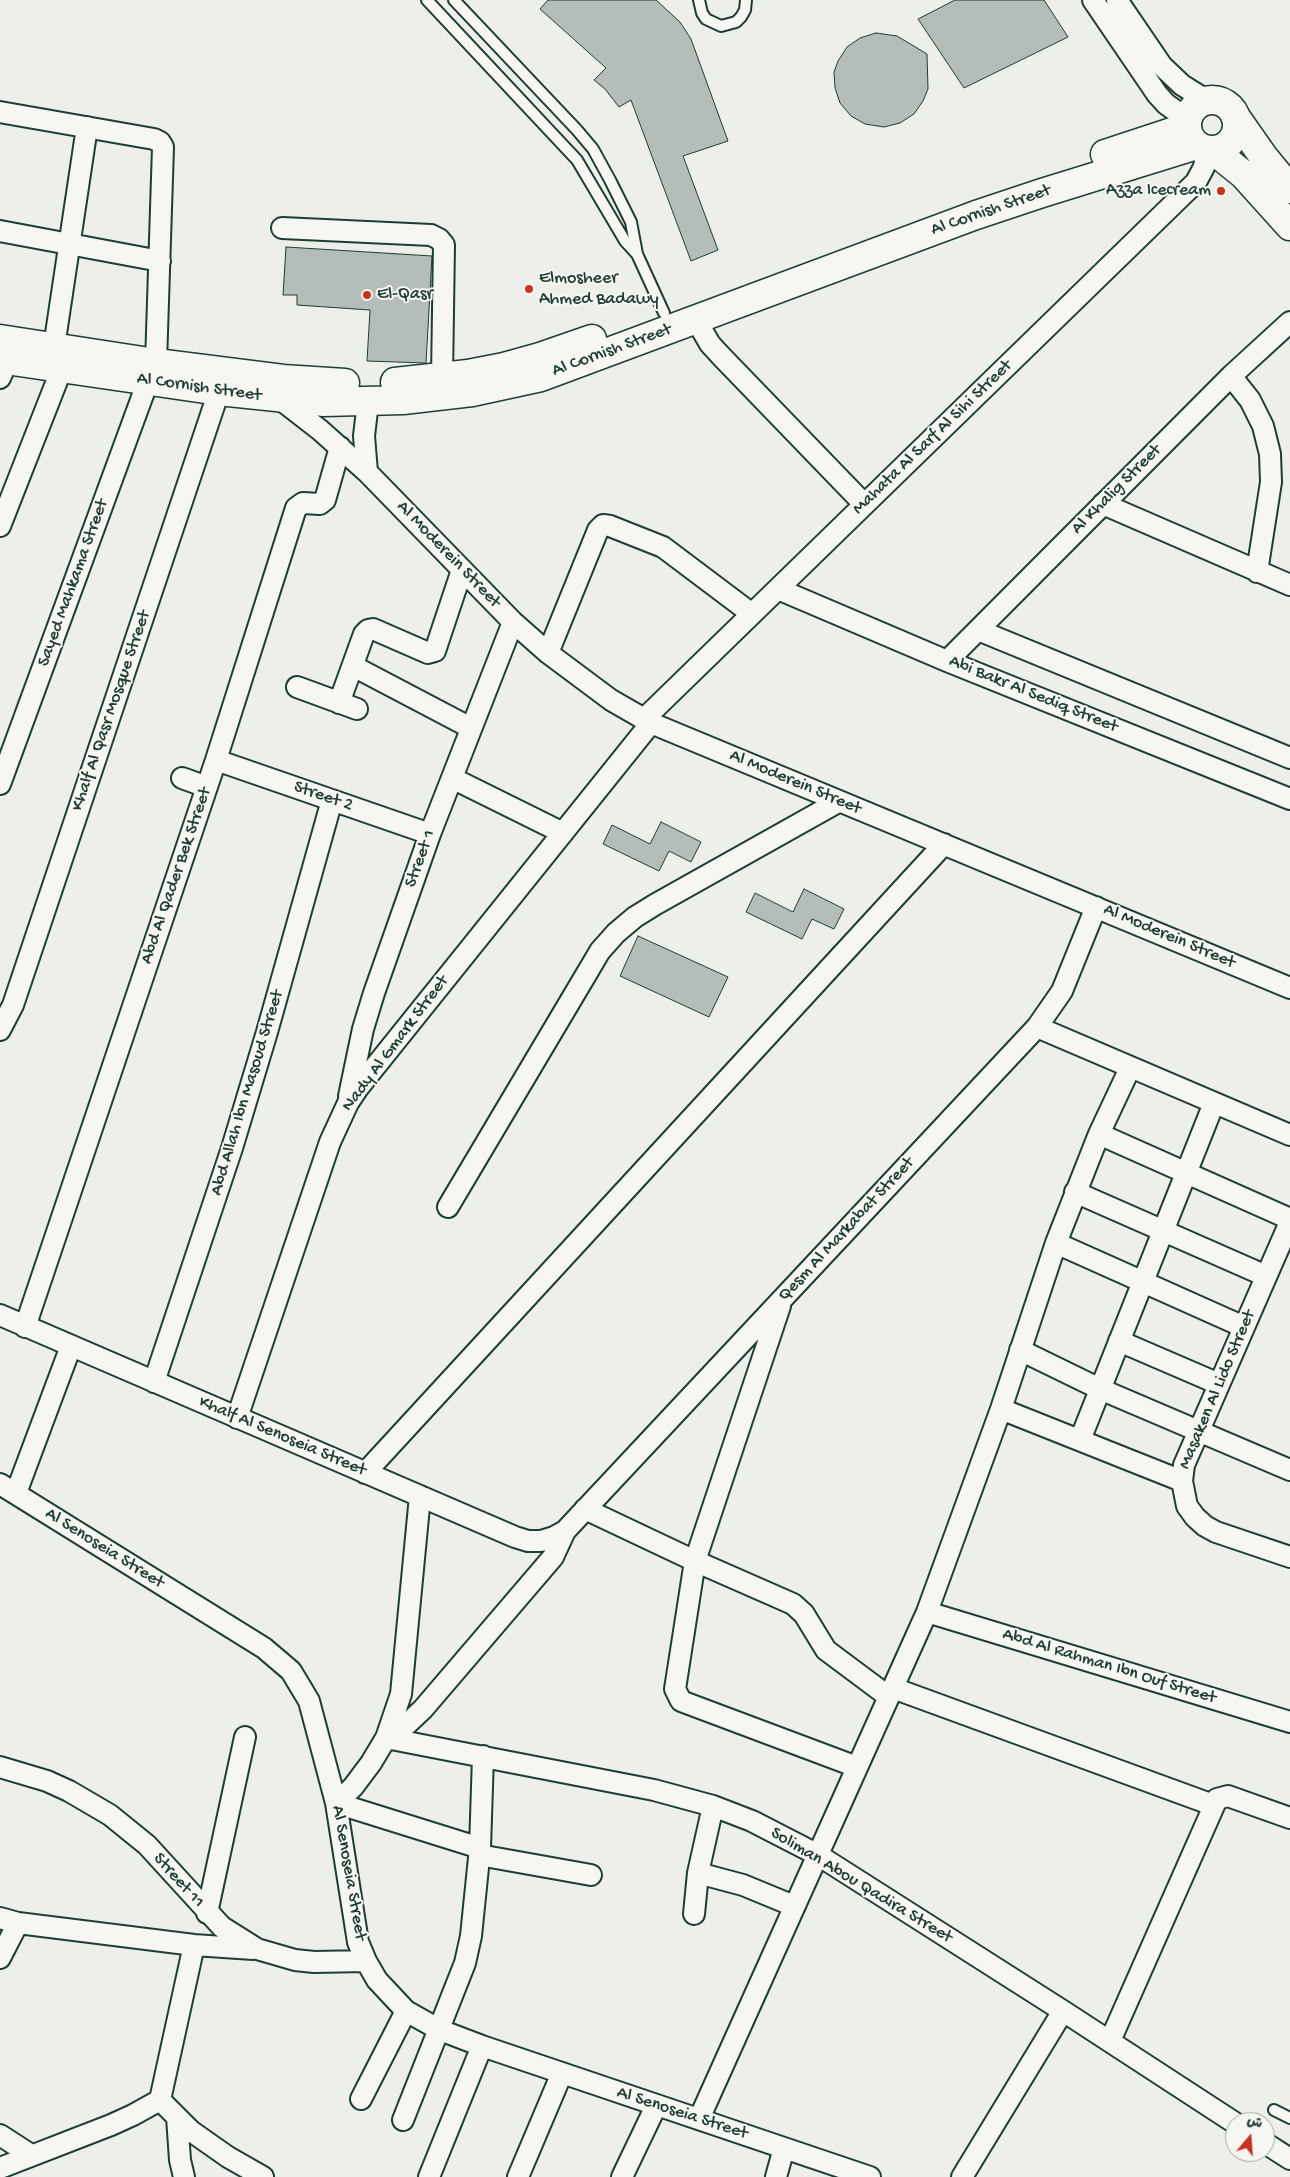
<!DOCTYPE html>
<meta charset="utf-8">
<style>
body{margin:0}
#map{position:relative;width:1290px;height:2177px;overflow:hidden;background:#edefea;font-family:"Gochi Hand","Playpen Sans Arabic",sans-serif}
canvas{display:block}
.north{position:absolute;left:1225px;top:2112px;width:50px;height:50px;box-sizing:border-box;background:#f6f6f2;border:1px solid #a0aca6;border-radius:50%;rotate:18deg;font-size:14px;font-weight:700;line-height:20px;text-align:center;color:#1f3d34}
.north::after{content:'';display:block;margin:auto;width:18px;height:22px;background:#c8321e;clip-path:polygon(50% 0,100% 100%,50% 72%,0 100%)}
</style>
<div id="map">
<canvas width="1290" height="2177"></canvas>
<div class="north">ش</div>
</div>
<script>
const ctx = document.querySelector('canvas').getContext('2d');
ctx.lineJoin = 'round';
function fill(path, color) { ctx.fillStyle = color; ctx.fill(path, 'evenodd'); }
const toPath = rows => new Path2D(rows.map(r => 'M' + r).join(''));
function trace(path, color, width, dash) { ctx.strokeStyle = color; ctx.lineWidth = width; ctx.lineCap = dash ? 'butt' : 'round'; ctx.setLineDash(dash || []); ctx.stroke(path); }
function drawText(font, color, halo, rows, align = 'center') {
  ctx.font = font + ' "Gochi Hand",sans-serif'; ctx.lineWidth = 4; ctx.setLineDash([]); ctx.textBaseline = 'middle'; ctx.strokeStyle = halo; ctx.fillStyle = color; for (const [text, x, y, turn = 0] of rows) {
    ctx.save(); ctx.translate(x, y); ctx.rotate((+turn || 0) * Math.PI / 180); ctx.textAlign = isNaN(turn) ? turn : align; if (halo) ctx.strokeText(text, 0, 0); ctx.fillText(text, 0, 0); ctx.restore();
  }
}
const building = toPath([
 [548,0,656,0,680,22,691,39,728,141,683,156,718,250,691,261,631,100,619,107,605,89,594,80,606,68,540,9,548,0],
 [955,0,1044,0,1068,37,964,88,918,19,955,0],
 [876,33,897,36,927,54,928,89,923,101,914,114,900,123,884,127,865,124,851,116,840,103,835,88,834,72,838,61,847,47,860,38,876,33],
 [286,247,432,256,426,363,367,361,370,310,297,305,297,295,283,295,286,247],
 [661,822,701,842,691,862,669,851,659,871,603,844,612,825,650,844,661,822],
 [804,889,844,909,834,929,812,919,802,939,746,912,755,893,793,912,804,889],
 [638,936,728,977,709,1017,620,976,638,936]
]);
fill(building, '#b4bdb8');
trace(building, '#1f3d34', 1);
const lane = toPath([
 [427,0,577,160,625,241,636,253],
 [454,0,577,130,593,149,610,180,631,222,637,254,664,313],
 [699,0,702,13,706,19,721,26,736,22,741,17,745,10,746,0],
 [1274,2110,1290,2118]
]);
const street = toPath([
 [1093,0,1157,94,1166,104,1187,119],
 [1117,0,1162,66,1182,85,1206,100],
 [0,112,154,139,160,142,163,147,156,363],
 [282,228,431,235,439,239,444,245,442,377],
 [0,231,160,261],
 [696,320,710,344,721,356,864,504],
 [54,347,87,127],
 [1231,376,1250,400,1263,426,1270,454,1271,482,1257,572],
 [0,378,8,360],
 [280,399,320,430,367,472,513,622,548,653,611,700,651,723,1290,988],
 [367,472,364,436,368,402],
 [1103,504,1290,585],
 [0,526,62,368],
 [778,589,947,661,1290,799],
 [978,630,1290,758],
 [548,653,598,530,603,525,610,526,663,547,752,614],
 [947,661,1231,376,1290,322],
 [353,666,471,728],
 [297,687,357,709],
 [339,703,364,634,368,630,373,629,428,653,435,651,462,570],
 [644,719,1196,182,1204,167,1207,149],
 [216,760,430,834],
 [182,778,207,787],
 [452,778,563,833],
 [0,784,148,381],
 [1037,1027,1290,1135],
 [0,1030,13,1005,219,391],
 [349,1096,363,1029,374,993,430,834,513,622],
 [1099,1134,1290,1219],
 [1075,1192,1266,1276],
 [448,1207,587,973,600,951,616,933,635,917,656,904,838,802],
 [1290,1222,1184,1465,1182,1481,1187,1506,1195,1517,1205,1526,1216,1532,1290,1557],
 [1056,1243,1244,1327],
 [780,1306,695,1561,675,1689,681,1701,857,1767],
 [0,1315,515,1537,528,1541,541,1541,554,1537,565,1531,1037,1027,1062,991,1096,907],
 [25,1327,216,760,296,508,303,503,320,504,325,500,340,447],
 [1119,1341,1219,1384],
 [1020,1350,1100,1389,1290,1470],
 [154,1382,232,1148,267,1032,332,800],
 [1001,1409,1182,1481],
 [237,1418,330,1142,348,1103,358,1088,651,723],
 [1080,1440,1214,1103],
 [365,1473,944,844],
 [0,1484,264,1648,291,1671,309,1701,336,1803,358,1942,366,1961,377,1980,406,2011,440,2030,482,2046,870,2177],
 [16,1493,71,1346],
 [420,1496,401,1694,386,1738,371,1763,353,1787,336,1803,480,1848],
 [585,1509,695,1561,793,1604,804,1614,826,1650,889,1697],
 [927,1612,1290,1722],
 [893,1688,1213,1805],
 [386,1738,654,1790,713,1806,752,1821,818,1855,1063,2011,1235,2123],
 [386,1738,406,1725,423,1709,553,1557,565,1531],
 [0,1767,47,1781,69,1791,110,1815,147,1845,222,1927,257,1949,295,1960,314,1962,366,1961],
 [479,1855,591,1875],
 [698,1873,743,1885,794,1906],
 [207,1913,245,1737],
 [694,1914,698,1873,713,1806],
 [0,1918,18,1923,194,1945,253,1949],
 [0,1958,18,1923],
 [1110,2041,1217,1799,1228,1796,1290,1818],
 [361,2099,406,2011],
 [160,2100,191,2131,228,2157,263,2177],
 [177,2117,180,2160,184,2177],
 [699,2119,927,1612,1001,1409,1056,1243,1099,1134,1130,1068],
 [403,2120,465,1963,471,1936,480,1848,483,1756],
 [0,2135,31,2155],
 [1265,2143,1290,2159],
 [0,2168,111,2125,133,2115,160,2100,194,1945],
 [429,2177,482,2046],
 [518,2177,562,2073],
 [622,2177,656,2106],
 [776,2177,784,2148],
 [962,2177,1063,2011]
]);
const secondary = toPath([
 '1187 125a25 25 0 1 1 50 0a25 25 0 1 1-50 0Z',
 [1235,116,1263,156,1290,189],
 [1213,150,1244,175,1290,226],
 [1105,154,1187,127],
 [0,339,156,363,283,379,345,383],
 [0,359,219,391,324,402,403,400,472,392,541,377,976,215,1042,193,1197,145],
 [395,382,468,374,504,367,540,357,592,339]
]);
trace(lane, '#1f3d34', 14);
trace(street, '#1f3d34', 24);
trace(secondary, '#1f3d34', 31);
trace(lane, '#f6f6f2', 10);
trace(street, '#f6f6f2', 20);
trace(secondary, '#f6f6f2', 28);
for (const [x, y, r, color] of [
 [1221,191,5,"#c8321e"],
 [529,289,5,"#c8321e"],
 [367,295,5,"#c8321e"]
]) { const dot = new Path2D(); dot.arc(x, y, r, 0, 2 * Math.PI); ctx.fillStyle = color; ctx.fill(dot); trace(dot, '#f6f6f2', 2); }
drawText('18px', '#1f3d34', '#f6f6f2', [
 ["Azza Icecream",1211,191,"right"],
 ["Elmosheer",539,279],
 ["Ahmed Badawy",539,300],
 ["El-Qasr",377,295]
], 'left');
drawText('18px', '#1f3d34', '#f6f6f2', [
 ["Al Cornish Street",991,211,-19],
 ["Al Cornish Street",612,351,-20],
 ["Al Cornish Street",199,388,8],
 ["Mahata Al Sarf Al Sihi Street",933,438,-44],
 ["Al Khalig Street",1117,490,-45],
 ["Al Moderein Street",448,555,46],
 ["Sayed Mahkama Street",74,583,-70],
 ["Abi Bakr Al Sediq Street",1033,695,22],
 ["Khalf Al Qasr Mosque Street",112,711,-71],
 ["Al Moderein Street",795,783,23],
 ["Street 2",323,797,19],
 ["Street 1",421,859,-70],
 ["Abd Al Qader Bek Street",177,876,-71],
 ["Al Moderein Street",1169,937,23],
 ["Nady Al Gmark Street",396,1044,-53],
 ["Abd Allah Ibn Masoud Street",248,1093,-73],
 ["Qesm Al Markabat Street",847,1230,-47],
 ["Masaken Al Lido Street",1218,1390,-67],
 ["Khalf Al Senoseia Street",282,1437,23],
 ["Al Senoseia Street",104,1549,32],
 ["Abd Al Rahman Ibn Ouf Street",1109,1667,17],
 ["Al Senoseia Street",348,1873,80],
 ["Street 11",178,1881,48],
 ["Soliman Abou Qadira Street",861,1886,31],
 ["Al Senoseia Street",682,2114,18]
]);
</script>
